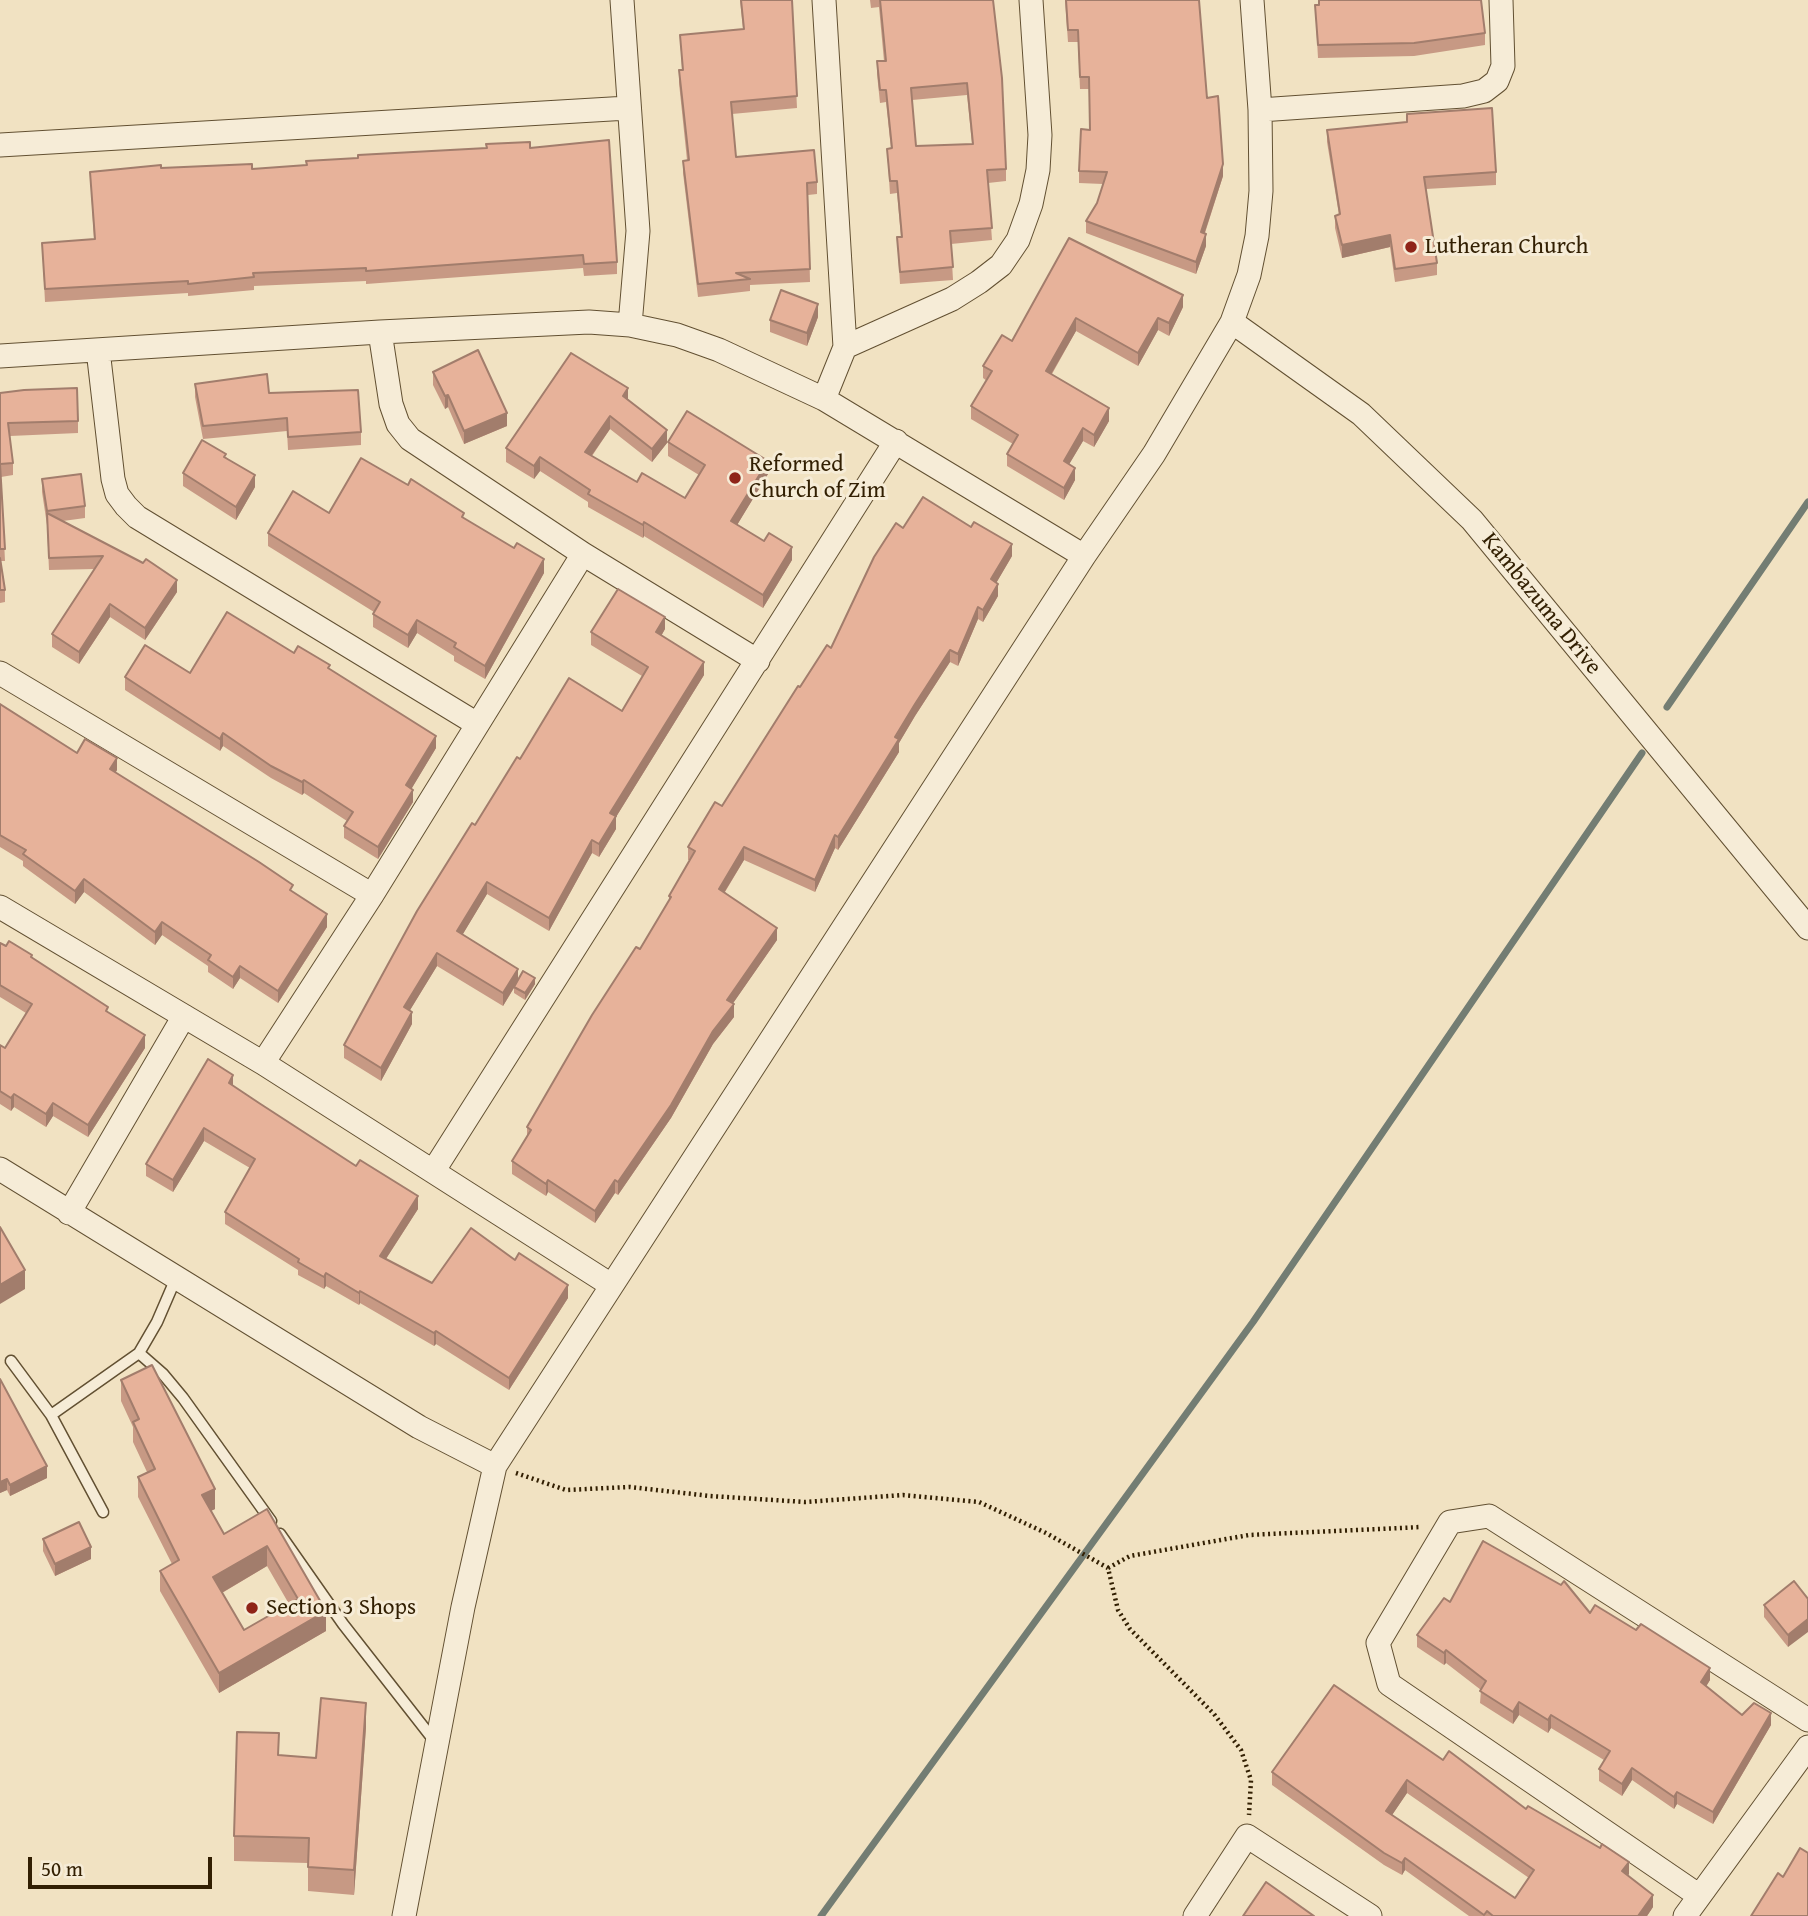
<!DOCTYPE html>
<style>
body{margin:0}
#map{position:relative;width:1808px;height:1916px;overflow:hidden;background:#f1e2c2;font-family:"Gentium Book Plus",serif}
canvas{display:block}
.scale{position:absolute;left:28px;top:1857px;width:184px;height:32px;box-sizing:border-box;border:4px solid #321f02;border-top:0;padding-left:9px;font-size:21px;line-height:24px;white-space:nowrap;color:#321f02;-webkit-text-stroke:5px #f6ecd7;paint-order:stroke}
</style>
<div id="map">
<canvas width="1808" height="1916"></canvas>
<div class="scale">50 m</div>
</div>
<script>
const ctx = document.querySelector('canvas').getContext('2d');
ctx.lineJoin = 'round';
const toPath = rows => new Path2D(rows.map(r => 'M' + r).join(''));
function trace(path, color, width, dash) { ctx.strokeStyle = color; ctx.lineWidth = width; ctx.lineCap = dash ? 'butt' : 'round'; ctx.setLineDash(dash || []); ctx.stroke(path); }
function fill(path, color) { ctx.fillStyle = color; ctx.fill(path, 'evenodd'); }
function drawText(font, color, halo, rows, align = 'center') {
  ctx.font = font + ' "Gentium Book Plus",serif'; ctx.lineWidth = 6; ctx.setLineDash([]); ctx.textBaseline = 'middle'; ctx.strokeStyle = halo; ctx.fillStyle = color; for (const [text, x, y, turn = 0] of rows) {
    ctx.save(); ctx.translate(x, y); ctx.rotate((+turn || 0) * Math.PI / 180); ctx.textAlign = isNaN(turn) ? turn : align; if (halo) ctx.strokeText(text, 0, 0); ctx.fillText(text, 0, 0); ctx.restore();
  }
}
trace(toPath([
 [1667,707,1808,502],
 [821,1916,1253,1322,1642,753]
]), '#737d73', 7);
const service = toPath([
 [176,1278,157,1322,139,1353,163,1374,183,1398,271,1521],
 [11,1361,51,1415,103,1512],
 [51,1415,139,1353],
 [280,1534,343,1624,436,1743]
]);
const minor = toPath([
 [622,0,638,231,630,325],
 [1260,110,1463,96,1484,91,1497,81,1503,66,1501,0],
 [0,145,628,108],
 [1232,322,1361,414,1472,520,1808,928],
 [380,332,391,404,398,424,410,439,583,554,758,661],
 [845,347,952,299,979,282,1001,265,1018,240,1031,204,1038,170,1040,135,1031,0],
 [98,350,113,479,117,494,126,506,137,517,477,724],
 [0,356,380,332,589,322,630,325,677,335,719,350,824,399,1084,556],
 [824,399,845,347,824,0],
 [0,673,372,895],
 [0,907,263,1063,611,1285],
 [263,1063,372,895,583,554],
 [0,1169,419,1427,495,1466],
 [434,1170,896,441],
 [69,1213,184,1016],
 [1698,1895,1389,1684,1378,1643,1450,1522,1489,1516,1808,1720],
 [404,1916,463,1607,495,1466,1084,556,1154,454,1232,322,1249,275,1257,236,1261,191,1260,110,1252,0],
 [1195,1916,1247,1836,1370,1916],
 [1685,1916,1808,1747]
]);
trace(service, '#625032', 13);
trace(minor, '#625032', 25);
trace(toPath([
 [516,1473,566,1490,630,1487,710,1496,805,1502,903,1495,979,1502,1046,1533,1108,1568,1118,1610,1130,1629,1214,1714,1241,1750,1251,1780,1249,1815],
 [1108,1568,1130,1556,1249,1535,1421,1527]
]), '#321f02', 4.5, [2, 3.5]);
trace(service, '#f6ecd7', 10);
trace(minor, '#f6ecd7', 23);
fill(toPath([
 [740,0,792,0,797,108,732,114,736,157,817,182,817,194,808,195,810,282,750,285,750,291,698,297,683,173,683,161,687,160,679,83,679,70,682,70,680,35,743,29],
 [870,0,993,0,1006,169,1006,181,988,183,992,240,951,244,953,280,900,284,897,237,901,237,897,193,890,194,887,149,891,149,886,102,880,103,877,74,877,61,884,61,879,7,871,8],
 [967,95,972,144,916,146,912,100],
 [1065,0,1199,0,1207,98,1223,176,1205,233,1206,246,1196,274,1086,233,1086,221,1097,203,1103,184,1079,183,1079,171,1090,130,1089,89,1080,89,1078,42,1068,42],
 [1318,0,1481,0,1485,33,1485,45,1414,56,1318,58,1315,5,1319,5],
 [1407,114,1496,172,1496,185,1426,189,1437,263,1437,275,1395,282,1390,247,1342,258,1335,228,1335,216,1339,215,1327,142,1327,130,1407,122],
 [530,148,617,262,617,274,584,276,583,268,366,284,366,281,254,286,254,290,188,296,188,293,45,302,42,243,94,240,90,172,161,168,252,169],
 [1069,238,1183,307,1169,336,1158,330,1138,366,1076,331,1052,374,1109,421,1094,447,1083,441,1069,464,1075,480,1064,500,1007,466,1007,454,1013,444,971,419,971,406,987,381,983,378,983,366,1012,341],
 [818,317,807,346,770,332,770,320],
 [433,372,507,426,464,444,448,407,445,409,433,385],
 [195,384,269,393,361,432,361,445,288,450,287,431,203,439,195,397],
 [0,393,78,421,78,433,10,436,13,463,13,475,1,477,5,561,1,561,5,590,5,602,0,603],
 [628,399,667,443,652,462,610,429,592,456,637,482,685,498,699,475,668,456,668,442,768,474,737,525,792,560,763,608,644,536,643,538,588,507,588,502,540,471,534,479,506,462,506,448],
 [226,457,255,487,236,520,183,486,183,473],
 [42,479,85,506,85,518,63,521,177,592,145,640,110,617,79,664,52,647,52,634,95,569,49,570,47,525,42,492],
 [329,513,464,518,544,573,485,679,454,661,454,656,417,633,408,648,373,627,373,614,374,612,268,546,268,533],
 [903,528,1012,556,996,583,998,596,983,622,978,619,958,666,950,662,915,716,899,743,899,752,838,850,835,848,815,892,744,860,725,892,777,940,733,1003,734,1017,713,1044,671,1118,618,1195,615,1193,595,1223,548,1192,546,1196,512,1174,512,1161,527,1136,527,1127,640,949,669,901,669,896,690,860,688,860,688,847,722,806,800,687,831,648],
 [665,629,661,636,704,675,616,817,616,829,599,857,592,853,549,931,487,894,462,935,518,979,535,984,525,1000,514,993,514,988,503,1006,437,966,410,1010,412,1024,381,1081,344,1058,344,1045,475,825,520,759,622,711,642,676,591,645,591,632],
 [294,653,330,669,436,748,411,789,413,802,378,859,344,838,344,826,347,821,304,793,302,795,271,778,223,746,220,751,125,690,125,677,190,673],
 [0,704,77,753,117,770,115,773,293,892,327,927,278,1003,240,978,233,989,208,972,208,966,162,935,155,945,84,892,75,904,23,866,23,861,0,847],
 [0,943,32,958,108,1013,145,1048,88,1137,53,1116,46,1127,14,1107,11,1111,0,1104,0,1045,5,1048,26,1013,0,997],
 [233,1086,418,1209,386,1259,432,1283,568,1298,509,1390,436,1344,434,1346,360,1303,359,1305,326,1286,324,1289,298,1275,298,1270,225,1224,225,1212,250,1168,204,1141,173,1192,146,1176,146,1164],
 [0,1379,47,1478,10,1496,7,1490,0,1493],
 [121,1380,215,1509,211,1511,224,1534,267,1509,326,1631,219,1693,160,1591,160,1571,172,1564,138,1497,138,1477,147,1472,133,1442,133,1427,121,1401],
 [267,1566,289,1604,244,1630,222,1593],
 [43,1539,91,1559,55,1576,43,1551],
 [1808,1599,1788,1647,1764,1617,1764,1605],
 [1450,1602,1590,1613,1710,1680,1706,1686,1742,1715,1771,1725,1713,1824,1677,1804,1674,1809,1632,1780,1622,1796,1599,1781,1599,1769,1604,1760,1551,1728,1548,1733,1519,1715,1513,1724,1480,1703,1481,1690,1446,1663,1444,1665,1417,1647,1417,1635],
 [366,1727,354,1895,308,1891,308,1863,234,1861,234,1836,279,1755,316,1758],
 [1443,1760,1526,1809,1629,1874,1628,1875,1653,1907,1647,1916,1469,1916,1405,1870,1402,1875,1384,1865,1272,1785,1272,1772],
 [1407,1793,1529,1878,1515,1898,1392,1815]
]), '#c79984');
fill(toPath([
 [1223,164,1223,176,1201,244,1201,232],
 [1206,234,1206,246,1196,274,1196,262],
 [1390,235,1390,247,1342,258,1342,245],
 [1183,295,1183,307,1169,336,1169,323],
 [818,304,818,317,807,346,807,333],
 [1076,318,1076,331,1046,383,1046,371],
 [1158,318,1158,330,1138,366,1138,353],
 [628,388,628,401,623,396],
 [448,395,448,407,445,409,445,396],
 [1109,408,1109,421,1094,447,1094,435],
 [507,413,507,426,464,444,464,431],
 [610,416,610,429,585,465,585,452],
 [1083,428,1083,441,1064,473,1064,461],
 [667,430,667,443,652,462,652,449],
 [540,457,540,471,534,479,534,466],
 [768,461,768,474,731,535,731,521],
 [1075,468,1075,480,1064,500,1064,488],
 [255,475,255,487,236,520,236,507],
 [644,522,644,536,643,538,643,525],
 [1012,544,1012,556,991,592,991,579],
 [792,547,792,560,763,608,763,595],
 [544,559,544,573,485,679,485,666],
 [177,580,177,592,145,640,145,628],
 [998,584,998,596,983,622,983,610],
 [110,604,110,617,79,664,79,652],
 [978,607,978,619,958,666,958,654],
 [665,617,665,629,656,645,656,632],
 [417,620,417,633,408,648,408,635],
 [950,650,950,662,915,716,899,743,899,752,838,850,838,837,915,704],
 [704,662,704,675,616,817,616,829,599,857,599,844,610,813],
 [223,733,223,746,220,751,220,739],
 [436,736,436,748,406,798,406,785],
 [117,758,117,770,110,782,110,769],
 [304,780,304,793,302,795,302,782],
 [413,790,413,802,378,859,378,847],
 [835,835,835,848,815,892,815,880],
 [592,840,592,853,549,931,549,918],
 [744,847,744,860,719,901,719,889],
 [84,879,84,892,75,904,75,891],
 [487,882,487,894,457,944,457,931],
 [327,914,327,927,278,1003,278,991],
 [162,922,162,935,155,945,155,932],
 [777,928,777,940,727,1012,727,1000],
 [437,953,437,966,404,1020,404,1007],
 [240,966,240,978,233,989,233,977],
 [518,969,518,981,503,1006,503,993],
 [535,978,535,984,525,1000,525,993],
 [734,1004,734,1017,713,1044,671,1118,618,1195,618,1182,713,1031],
 [412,1012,412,1024,381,1081,381,1068],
 [145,1035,145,1048,88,1137,88,1125],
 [233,1075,233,1088,229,1083],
 [14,1094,14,1107,11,1111,11,1098],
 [53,1103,53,1116,46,1127,46,1114],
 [204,1128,204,1141,173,1192,173,1180],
 [548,1180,548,1192,546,1196,546,1184],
 [615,1180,615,1193,595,1223,595,1211],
 [418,1196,418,1209,380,1268,380,1256],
 [25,1270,25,1289,0,1304,0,1285],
 [326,1273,326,1286,324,1289,324,1277],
 [568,1285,568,1298,509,1390,509,1378],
 [360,1291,360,1303,359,1305,359,1293],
 [436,1331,436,1344,434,1346,434,1333],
 [47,1466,47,1478,10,1496,10,1485],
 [7,1479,7,1490,0,1493,0,1482],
 [215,1489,215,1509,202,1515,202,1495],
 [267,1546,267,1566,213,1598,213,1577],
 [91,1547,91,1559,55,1576,55,1564],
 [326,1611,326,1631,219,1693,219,1673],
 [1808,1619,1808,1632,1788,1647,1788,1635],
 [1446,1650,1446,1663,1444,1665,1444,1653],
 [1710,1668,1710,1680,1701,1695,1701,1682],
 [1519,1702,1519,1715,1513,1724,1513,1712],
 [366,1703,366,1727,354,1895,354,1870],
 [1771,1713,1771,1725,1713,1824,1713,1812],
 [1551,1715,1551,1728,1548,1733,1548,1720],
 [1632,1768,1632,1780,1622,1796,1622,1784],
 [1407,1780,1407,1793,1386,1824,1386,1811],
 [1677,1792,1677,1804,1674,1809,1674,1797],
 [1405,1858,1405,1870,1402,1875,1402,1863],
 [1629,1862,1629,1874,1622,1884,1622,1871],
 [1653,1895,1653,1907,1647,1916,1638,1916]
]), '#a27d6c');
const building = toPath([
 [741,0,792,0,797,96,731,102,736,157,814,150,817,182,807,183,810,269,736,273,750,279,698,284,683,161,689,160,679,70,683,70,680,35,744,29,741,0],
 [880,0,993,0,1002,78,1006,169,987,170,992,228,950,231,953,267,900,272,897,237,902,237,897,181,890,181,887,149,892,148,886,90,880,90,877,61,886,61,880,0],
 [967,83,973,144,916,146,911,88,967,83],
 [1066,0,1199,0,1207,98,1218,96,1223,164,1201,232,1206,234,1196,262,1086,221,1097,203,1107,172,1079,171,1081,129,1090,130,1089,77,1080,77,1078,30,1068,30,1066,0],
 [1319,0,1481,0,1485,33,1414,43,1318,45,1315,5,1319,5,1319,0],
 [1492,108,1496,172,1424,177,1437,263,1395,269,1390,235,1342,245,1335,216,1340,214,1327,130,1407,122,1407,114,1492,108],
 [609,140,617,262,584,264,583,255,366,271,366,268,253,273,254,277,188,284,188,281,45,289,42,243,95,239,90,172,161,165,161,168,252,164,252,169,307,165,306,161,358,158,358,155,487,148,486,144,530,142,530,148,609,140],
 [1069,238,1183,295,1169,323,1158,318,1138,353,1076,318,1046,371,1109,408,1094,435,1083,428,1064,461,1075,468,1064,488,1007,454,1018,435,971,406,992,371,983,366,1002,335,1012,341,1069,238],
 [781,290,818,304,807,333,770,320,781,290],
 [478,350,507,413,464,431,448,395,445,396,433,372,478,350],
 [571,353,628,388,623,396,667,430,652,449,610,416,585,452,637,482,642,473,685,498,705,465,668,442,687,411,768,461,731,521,764,541,769,533,792,547,763,595,644,522,643,525,588,494,590,490,540,457,534,466,506,448,571,353],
 [267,374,269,393,358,390,361,432,288,437,287,418,203,426,195,384,267,374],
 [77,388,78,421,8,423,13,463,0,464,5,549,0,549,0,393,24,390,77,388],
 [202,440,226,454,224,457,255,475,236,507,183,473,202,440],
 [361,458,408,485,411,479,464,513,462,517,514,548,517,543,544,559,485,666,454,647,456,643,417,620,408,635,373,614,380,602,268,533,293,491,329,513,361,458],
 [81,474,85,506,47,511,42,479,81,474],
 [923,497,971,527,974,522,1012,544,991,579,998,584,983,610,978,607,958,654,950,650,915,704,895,737,899,739,838,837,835,835,815,880,744,847,719,889,777,928,727,1000,734,1004,713,1031,671,1105,618,1182,615,1180,595,1211,548,1180,546,1184,512,1161,531,1130,527,1127,592,1015,636,947,640,949,671,897,669,896,695,851,688,847,715,802,722,806,798,686,800,687,827,645,831,648,874,557,896,523,903,528,923,497],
 [47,513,143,563,146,559,177,580,145,628,110,604,79,652,52,634,103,556,49,558,47,513],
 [0,558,5,590,0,590,0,558],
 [618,589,665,617,656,632,704,662,610,813,616,816,599,844,592,840,549,918,487,882,457,931,518,969,503,993,437,953,404,1007,412,1012,381,1068,344,1045,417,911,472,823,475,825,517,757,520,759,569,678,622,711,648,667,591,632,618,589],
 [227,612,294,653,298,646,330,665,328,668,436,736,406,785,413,790,378,847,344,826,353,812,304,780,302,782,271,766,223,733,220,739,125,677,145,645,190,673,227,612],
 [0,704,77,753,85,739,117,758,110,769,259,862,293,885,290,890,327,914,278,991,240,966,233,977,208,960,211,955,162,922,155,932,84,879,75,891,23,854,26,850,0,835,0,704],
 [9,941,32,955,31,957,108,1007,106,1011,145,1035,88,1125,53,1103,46,1114,14,1094,11,1098,0,1091,0,1045,5,1048,32,1004,0,985,0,943,6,946,9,941],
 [523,971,535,978,525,993,514,987,523,971],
 [208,1059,233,1075,229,1083,259,1103,356,1166,360,1160,418,1196,380,1256,432,1283,471,1228,515,1260,519,1253,568,1285,509,1378,436,1331,434,1333,360,1291,359,1293,326,1273,324,1277,298,1262,299,1259,225,1212,255,1159,204,1128,173,1180,146,1164,208,1059],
 [0,1227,25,1270,0,1285,0,1227],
 [152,1365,215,1489,202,1495,224,1534,267,1509,326,1611,219,1673,160,1571,179,1560,138,1477,155,1469,133,1422,139,1419,121,1380,152,1365],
 [267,1546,298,1599,244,1630,213,1577,267,1546],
 [0,1379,47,1466,10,1485,7,1479,0,1482,0,1379],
 [79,1522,91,1547,55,1564,43,1539,79,1522],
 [1483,1541,1561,1585,1564,1581,1590,1613,1595,1605,1636,1630,1641,1624,1710,1668,1701,1682,1742,1715,1754,1703,1771,1713,1713,1812,1677,1792,1674,1797,1632,1768,1622,1784,1599,1769,1610,1751,1551,1715,1548,1720,1519,1702,1513,1712,1480,1691,1486,1681,1446,1650,1444,1653,1417,1635,1444,1598,1450,1602,1483,1541],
 [1794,1581,1808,1599,1808,1619,1788,1635,1764,1605,1794,1581],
 [1334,1685,1443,1760,1449,1751,1526,1809,1528,1806,1600,1848,1602,1844,1629,1862,1622,1871,1653,1895,1638,1916,1493,1916,1487,1911,1484,1915,1405,1858,1402,1863,1384,1853,1272,1772,1334,1685],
 [1407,1780,1534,1870,1515,1898,1386,1811,1407,1780],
 [321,1698,366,1703,354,1870,308,1867,309,1838,234,1836,237,1732,279,1733,278,1755,316,1758,321,1698],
 [1800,1848,1808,1853,1808,1916,1751,1916,1778,1873,1783,1877,1800,1848],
 [1266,1882,1314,1916,1243,1916,1266,1882]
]);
fill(building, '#e7b29a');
trace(building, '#a27d6c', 2);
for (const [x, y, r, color] of [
 [1411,247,7,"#8f2418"],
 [735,478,7,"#8f2418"],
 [252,1608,7,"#8f2418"]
]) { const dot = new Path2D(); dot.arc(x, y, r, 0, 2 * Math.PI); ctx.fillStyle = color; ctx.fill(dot); trace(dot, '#f6ecd7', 2.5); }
drawText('23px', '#321f02', '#f6ecd7', [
 ["Lutheran Church",1425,247],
 ["Reformed",749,465],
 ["Church of Zim",749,491],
 ["Section 3 Shops",266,1608]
], 'left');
drawText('23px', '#321f02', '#f6ecd7', [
 ["Kambazuma Drive",1541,604,51]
]);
</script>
